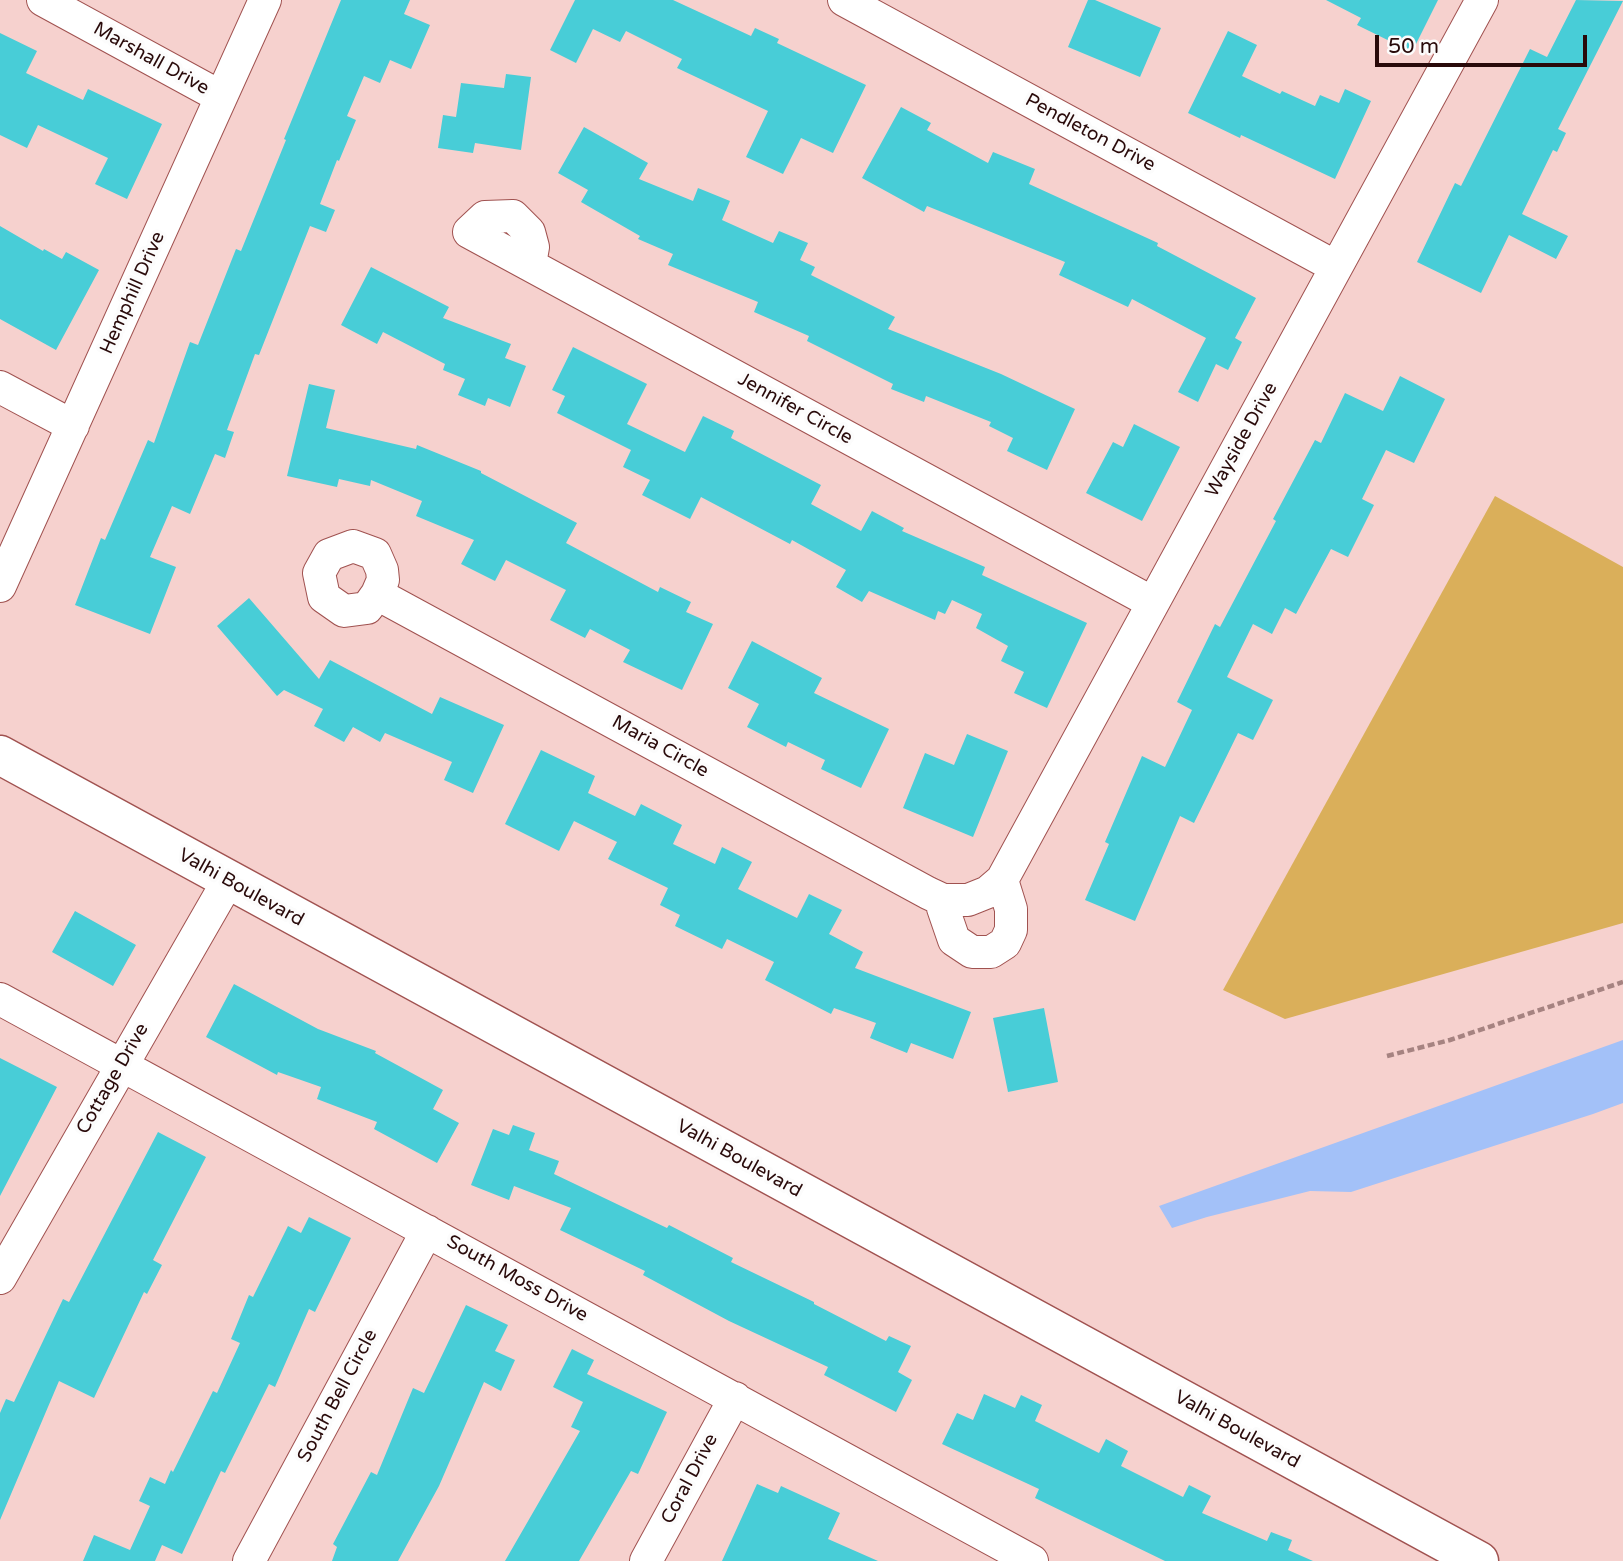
<!DOCTYPE html>
<style>
body{margin:0}
#map{position:relative;width:1623px;height:1561px;overflow:hidden;background:#f6d1ce;font-family:"Varela Round",sans-serif}
canvas{display:block}
.scale{position:absolute;left:1375px;top:35px;width:212px;height:32px;box-sizing:border-box;border:4px solid #290a0a;border-top:0;padding-left:9px;font-size:21px;line-height:24px;white-space:nowrap;color:#290a0a;-webkit-text-stroke:5px #fcfcfc;paint-order:stroke}
</style>
<div id="map">
<canvas width="1623" height="1561"></canvas>
<div class="scale">50 m</div>
</div>
<script>
const ctx = document.querySelector('canvas').getContext('2d');
ctx.lineJoin = 'round';
function fill(path, color) { ctx.fillStyle = color; ctx.fill(path, 'evenodd'); }
const toPath = rows => new Path2D(rows.map(r => 'M' + r).join(''));
function trace(path, color, width, dash) { ctx.strokeStyle = color; ctx.lineWidth = width; ctx.lineCap = dash ? 'butt' : 'round'; ctx.setLineDash(dash || []); ctx.stroke(path); }
function drawText(font, color, halo, rows, align = 'center') {
  ctx.font = font + ' "Varela Round",sans-serif'; ctx.lineWidth = 7; ctx.setLineDash([]); ctx.textBaseline = 'middle'; ctx.strokeStyle = halo; ctx.fillStyle = color; for (const [text, x, y, turn = 0] of rows) {
    ctx.save(); ctx.translate(x, y); ctx.rotate((+turn || 0) * Math.PI / 180); ctx.textAlign = isNaN(turn) ? turn : align; if (halo) ctx.strokeText(text, 0, 0); ctx.fillText(text, 0, 0); ctx.restore();
  }
}
fill(toPath([
 [1495,496,1623,567,1623,923,1285,1019,1223,990]
]), '#daaf5a');
fill(toPath([
 [1623,1040,1623,1103,1593,1114,1351,1192,1310,1191,1207,1217,1172,1228,1159,1206]
]), '#a3c1f8');
fill(toPath([
 [341,0,410,0,404,14,430,25,411,69,390,60,380,83,364,76,347,116,356,120,339,161,337,160,320,204,335,210,326,232,310,226,259,355,255,354,227,430,234,432,225,458,215,454,190,514,172,506,150,557,176,567,150,634,75,605,101,538,105,540,148,440,154,443,190,342,198,345,236,249,241,251,286,140,284,139],
 [575,0,673,0,751,36,755,28,779,39,777,43,866,85,833,153,801,138,783,174,746,157,768,111,677,68,682,59,626,31,620,42,593,29,576,63,550,50],
 [1088,0,1095,0,1161,28,1140,77,1068,47],
 [1326,0,1438,0,1412,52,1357,25,1361,18],
 [1576,0,1623,1,1558,129,1566,133,1557,152,1553,150,1522,214,1568,236,1556,259,1509,235,1481,293,1417,262,1455,183,1461,186,1530,49,1547,57],
 [1228,31,1257,45,1242,76,1280,94,1282,91,1315,106,1320,95,1339,103,1345,89,1371,101,1335,179,1241,135,1240,138,1188,113],
 [0,33,37,51,26,73,83,100,88,89,162,124,127,199,95,184,108,158,38,125,27,148,0,135],
 [506,74,531,77,521,150,475,143,473,153,438,148,443,115,456,117,461,83,504,88],
 [901,107,931,123,927,130,988,163,993,152,1035,169,1029,184,1158,243,1157,246,1256,298,1235,338,1242,342,1228,370,1216,364,1198,402,1178,392,1206,338,1132,299,1128,307,1059,275,1065,262,927,206,924,212,862,178],
 [584,127,648,163,639,179,693,201,698,188,730,201,722,220,773,243,779,231,808,243,800,260,815,267,811,275,895,317,888,329,1001,374,1075,409,1047,470,1007,451,1013,438,989,426,991,422,926,396,924,402,891,389,893,384,807,341,809,336,754,312,758,302,668,265,673,254,638,239,640,236,581,202,588,190,558,173],
 [0,226,43,251,44,249,62,259,66,252,99,270,56,350,0,319],
 [371,267,449,307,443,318,511,344,505,358,526,366,510,407,488,398,485,406,458,395,465,379,443,370,445,364,383,332,377,344,341,325],
 [573,347,647,384,627,424,685,452,703,416,734,431,731,438,821,485,811,504,861,531,872,511,904,528,902,531,985,567,982,575,1087,623,1047,708,1014,693,1024,672,1001,661,1008,646,976,628,982,614,952,600,945,614,938,611,935,620,869,591,862,602,836,587,846,570,792,540,790,544,701,497,690,519,642,495,650,480,623,467,631,450,557,413,565,396,552,390],
 [1400,376,1445,399,1414,463,1386,450,1362,499,1374,505,1348,557,1331,549,1296,614,1285,608,1272,634,1253,624,1227,677,1273,700,1253,740,1238,733,1194,823,1180,816,1135,921,1085,900,1109,844,1105,842,1142,756,1165,767,1192,710,1177,702,1215,624,1220,627,1276,521,1273,519,1315,440,1321,443,1345,393,1383,411],
 [309,384,335,390,326,428,416,449,417,445,481,471,481,473,577,523,566,543,658,592,660,587,691,602,686,612,713,624,682,690,623,662,630,650,590,629,585,638,550,620,566,590,506,560,495,581,461,564,474,540,416,516,422,501,371,480,370,486,339,479,337,487,287,476],
 [1134,424,1180,447,1142,521,1086,493,1113,442,1123,447],
 [249,598,319,679,330,660,432,714,440,697,504,725,473,793,444,780,452,762,385,733,380,742,353,727,344,742,314,726,323,709,284,690,277,696,217,626],
 [752,641,822,678,814,693,889,729,861,788,821,769,825,760,788,742,786,747,747,727,759,704,728,688],
 [967,734,1008,751,973,837,903,808,925,753,954,765],
 [541,750,595,776,588,793,635,816,641,804,682,825,673,844,715,864,722,847,752,862,738,889,797,918,809,894,842,910,829,934,863,952,855,968,971,1012,953,1059,911,1043,907,1053,870,1038,876,1023,834,1008,831,1014,765,980,774,962,727,939,722,949,675,926,680,915,660,905,668,888,608,859,617,842,574,821,559,851,505,824],
 [75,911,136,945,113,986,52,952],
 [234,984,318,1029,376,1051,375,1053,443,1090,433,1109,459,1123,437,1163,374,1129,377,1122,317,1099,321,1087,278,1072,277,1075,206,1037],
 [1044,1008,1058,1082,1008,1092,993,1018],
 [0,1058,57,1087,0,1196],
 [513,1125,535,1133,529,1150,559,1161,554,1174,667,1228,669,1225,733,1258,731,1262,814,1302,814,1304,886,1341,889,1336,911,1346,898,1372,912,1380,896,1412,824,1375,828,1367,729,1321,643,1275,645,1271,560,1230,571,1208,514,1186,509,1200,471,1185,493,1129,509,1135],
 [158,1132,206,1157,153,1260,162,1265,147,1294,144,1292,94,1398,59,1381,0,1520,0,1413,6,1399,14,1402,63,1299,69,1302],
 [309,1217,351,1238,315,1312,309,1309,275,1387,269,1384,225,1473,221,1471,182,1554,162,1545,155,1561,83,1561,94,1535,130,1550,150,1506,139,1501,150,1477,165,1484,171,1470,173,1472,213,1391,217,1393,240,1343,231,1339,249,1295,253,1297,288,1226,301,1233],
 [466,1305,508,1325,495,1351,515,1360,501,1391,484,1382,439,1486,398,1561,332,1561,337,1547,333,1544,371,1472,377,1475,413,1388,424,1393],
 [572,1349,594,1360,587,1374,667,1412,638,1474,631,1471,579,1561,505,1561,580,1431,571,1427,583,1402,553,1387],
 [984,1394,1015,1408,1021,1395,1042,1405,1035,1421,1099,1453,1106,1439,1128,1451,1121,1466,1183,1497,1189,1485,1211,1496,1202,1513,1267,1541,1271,1532,1292,1540,1288,1550,1313,1561,1165,1561,1035,1498,1039,1489,942,1444,957,1413,973,1420],
 [757,1484,778,1493,781,1486,840,1513,828,1539,878,1561,722,1561]
]), '#48cdd7');
const street = toPath([
 [43,0,221,97],
 [844,0,1336,267],
 [530,264,533,247,529,232,513,216,485,217,469,232,1153,603],
 [0,387,73,426],
 [353,546,375,554,382,570,383,580,377,594,367,608,344,611,324,597,319,573,329,555,353,546],
 [0,586,265,0],
 [377,594,928,893,943,900,968,900,988,892,1002,880,1482,0],
 [943,900,943,908,954,940,972,952,991,952,1005,943,1011,930,1011,909,1002,880],
 [0,999,1032,1561],
 [0,1278,228,881],
 [249,1561,427,1231],
 [646,1561,735,1398]
]);
const secondary = toPath([
 [0,755,1479,1561]
]);
trace(street, '#a05250', 34);
trace(secondary, '#a05250', 41);
trace(toPath([
 [1387,1056,1450,1040,1623,982]
]), '#a68381', 4.5, [7, 3.5]);
trace(street, '#fff', 32);
trace(secondary, '#fff', 38);
drawText('19px', '#290a0a', '#fcfcfc', [
 ["Marshall Drive",151,59,29],
 ["Pendleton Drive",1090,133,28],
 ["Hemphill Drive",133,293,-66],
 ["Jennifer Circle",795,409,29],
 ["Wayside Drive",1242,440,-61],
 ["Maria Circle",660,747,29],
 ["Valhi Boulevard",241,888,29],
 ["Cottage Drive",113,1079,-60],
 ["Valhi Boulevard",739,1159,29],
 ["South Moss Drive",517,1279,29],
 ["South Bell Circle",338,1396,-62],
 ["Valhi Boulevard",1237,1430,29],
 ["Coral Drive",690,1479,-62]
]);
</script>
